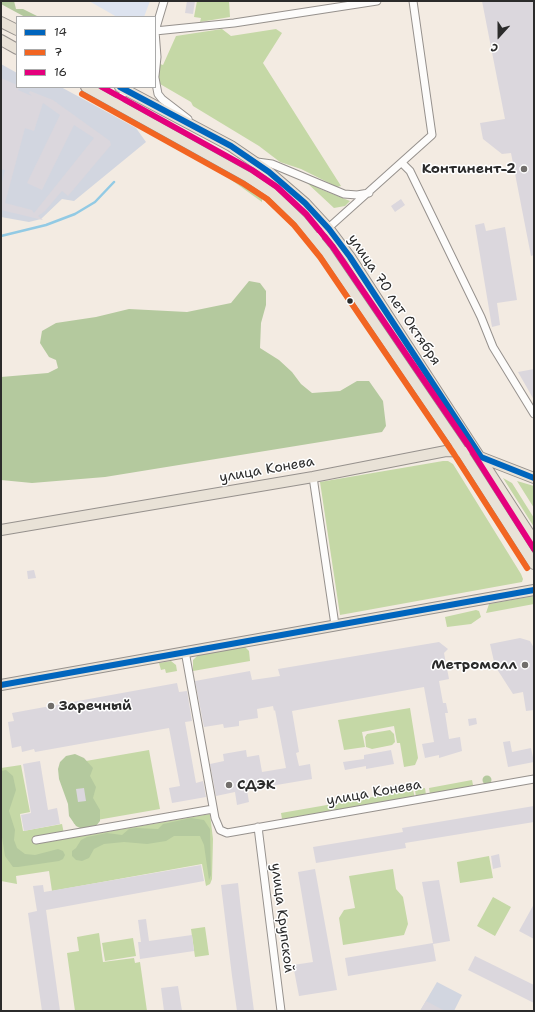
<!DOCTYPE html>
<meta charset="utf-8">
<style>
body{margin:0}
#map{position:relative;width:535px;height:1012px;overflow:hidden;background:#f3ebe2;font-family:"Shantell Sans",sans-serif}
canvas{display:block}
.frame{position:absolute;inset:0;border:2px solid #2b2b2b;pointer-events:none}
.legend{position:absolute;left:16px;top:16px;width:140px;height:72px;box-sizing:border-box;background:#fff;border:1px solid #aaa;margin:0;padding:5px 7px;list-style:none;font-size:12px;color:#2b2b2b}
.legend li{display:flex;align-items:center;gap:8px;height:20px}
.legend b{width:20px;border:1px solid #aaa}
.north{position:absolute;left:479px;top:16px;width:40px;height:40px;-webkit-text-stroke:3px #fff;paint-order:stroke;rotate:201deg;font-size:11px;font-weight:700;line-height:16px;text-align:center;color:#2b2b2b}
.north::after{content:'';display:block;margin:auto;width:14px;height:18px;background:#2b2b2b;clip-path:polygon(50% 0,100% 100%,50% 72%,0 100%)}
</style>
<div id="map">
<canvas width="535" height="1012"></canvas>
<div class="frame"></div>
<ul class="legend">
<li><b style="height:5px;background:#0065bd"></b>14</li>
<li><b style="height:5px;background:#f26522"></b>7</li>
<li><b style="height:5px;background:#e5007d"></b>16</li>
</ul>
<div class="north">С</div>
</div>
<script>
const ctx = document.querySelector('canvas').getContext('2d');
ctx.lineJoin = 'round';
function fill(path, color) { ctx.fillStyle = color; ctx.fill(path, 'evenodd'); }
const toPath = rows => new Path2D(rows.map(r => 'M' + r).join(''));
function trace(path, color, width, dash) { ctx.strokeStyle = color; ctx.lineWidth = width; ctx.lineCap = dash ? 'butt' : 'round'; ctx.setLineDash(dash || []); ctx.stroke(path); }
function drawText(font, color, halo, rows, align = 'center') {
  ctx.font = font + ' "Shantell Sans",sans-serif'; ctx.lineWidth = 3; ctx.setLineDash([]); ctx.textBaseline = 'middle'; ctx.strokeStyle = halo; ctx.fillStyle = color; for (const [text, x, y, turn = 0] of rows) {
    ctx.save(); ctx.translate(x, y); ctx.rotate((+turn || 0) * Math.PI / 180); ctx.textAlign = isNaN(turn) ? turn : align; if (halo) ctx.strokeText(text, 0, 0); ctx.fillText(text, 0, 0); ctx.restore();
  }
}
fill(toPath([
 [89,1,150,1,144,17,117,17]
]), '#dde3ef');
fill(toPath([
 [1,64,17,73,17,87,61,87,136,128,146,142,74,201,62,199,41,219,29,222,1,217],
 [437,982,462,995,454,1011,420,1011]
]), '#d2d6e0');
fill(toPath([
 [197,1,229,1,230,17,200,22,201,18,194,17],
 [222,29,231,36,276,29,282,33,263,63,341,186,337,187,301,169,280,162,259,146,193,106,191,102,160,84,157,79,160,64,163,65,176,36],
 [142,123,231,172,262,193,262,202,230,179,149,132],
 [305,181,320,189,350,201,345,206,334,208],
 [443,461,448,461,453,464,521,574,523,579,522,582,340,615,320,482],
 [503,478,512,483,534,518,534,527],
 [517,481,534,486,534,508],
 [534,596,534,604,486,613,489,604],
 [476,610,479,611,481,617,471,624,447,627,445,617],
 [245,647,249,651,250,661,193,671,193,660,198,655],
 [171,661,176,665,177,671,166,673,165,669,161,670,159,663],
 [410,708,418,758,415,765,404,767,400,743,397,743,394,726,362,732,365,747,344,750,338,720],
 [390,730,394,734,395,742,392,745,372,749,366,747,365,737,367,734],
 [149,750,160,809,74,824,63,765],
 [21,765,30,812,20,814,23,831,62,824,64,834,35,838,36,844,210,814,213,839,212,879,210,884,206,886,202,864,52,891,49,871,16,876,17,884,1,881,1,768],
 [472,780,473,785,470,787,430,794,429,788],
 [425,788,426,795,416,797,415,790],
 [413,790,415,798,282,819,281,813],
 [489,856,493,878,460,883,457,862],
 [393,869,396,889,403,897,408,924,404,935,343,945,339,918,344,910,355,908,349,876],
 [493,897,511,907,495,936,477,926],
 [205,927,209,955,195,957,191,929],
 [99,933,103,962,134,958,135,963,140,962,147,1011,75,1011,67,953,79,951,77,937],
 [133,938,136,956,105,961,102,943]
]), '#c5d8a6');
fill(toPath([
 [1,1,14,1,16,9,23,9,39,17,25,17,1,4],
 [249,281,260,283,266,291,266,305,261,323,260,348,279,360,292,372,301,384,312,393,340,391,357,381,369,381,383,401,386,426,382,432,105,477,32,483,1,480,1,377,48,373,58,368,56,360,49,357,40,343,42,331,56,323,96,317,129,309,187,312,231,303],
 [75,754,84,758,93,768,90,776,96,787,93,798,100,810,100,821,96,826,82,829,76,826,69,816,68,804,59,779,58,769,60,762,66,756],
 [6,770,13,776,16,790,9,811,15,830,14,840,17,848,25,854,35,855,58,849,63,851,65,855,63,859,59,861,18,867,13,867,5,856,1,831,1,771],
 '482.5 780a4.5 4.5 0 1 1 9 0a4.5 4.5 0 1 1-9 0Z',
 [191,818,204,820,210,829,211,875,209,880,204,845,200,836,174,836,166,841,147,844,124,842,104,844,94,849,89,858,82,861,76,860,72,856,72,851,76,848,81,840,87,837,107,833,122,835,129,829,136,828,158,829,163,824]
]), '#b4c99e');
trace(toPath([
 [1,236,46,225,75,214,95,202,114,182]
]), '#92cae4', 2.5);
fill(toPath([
 [187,1,195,1,193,14,185,13],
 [482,1,534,1,534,255,531,256,511,153,502,154,483,139,480,123,505,119],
 [1,78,17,85,19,87,18,90,32,96,29,93,30,91,53,100,110,141,111,145,68,196,62,191,45,211,38,216,43,220,1,210,1,186,5,170,1,169],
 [43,103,60,115,27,183,42,190,74,125,94,138,34,213,32,210,5,203,25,128,34,131],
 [401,199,405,205,395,212,391,206],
 [484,223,486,231,505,227,517,300,497,303,500,325,492,327,475,225],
 [534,369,534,400,518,372],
 [34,570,36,578,28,579,27,571],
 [520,638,530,641,534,648,534,710,526,711,523,692,513,694,495,666,490,644],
 [439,642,448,649,444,653,449,679,439,681,443,703,446,703,448,713,445,713,449,739,460,737,462,751,439,758,439,755,425,758,422,744,434,742,424,687,292,711,299,752,296,753,299,766,310,764,312,779,247,790,249,802,237,805,235,792,216,796,210,764,224,761,223,754,246,750,247,757,259,755,262,772,286,768,275,710,274,711,273,706,257,709,258,718,239,721,239,726,224,728,223,724,204,727,195,681,250,671,252,680,280,676,278,669],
 [177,683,179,692,187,691,192,721,185,722,196,783,203,781,206,797,172,803,169,788,180,786,169,728,35,752,34,749,22,752,21,746,12,748,8,722,14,721,12,713],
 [476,718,477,724,469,726,468,719],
 [510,741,512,752,531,748,534,762,508,767,503,742],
 [391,750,394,764,366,769,366,766,345,770,343,762,364,759,364,755],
 [40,761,48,810,57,808,60,824,24,831,21,815,31,813,23,764],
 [84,788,86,801,78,802,76,789],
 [534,806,534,822,405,843,406,848,316,863,313,847,403,832,402,828],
 [499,854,501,867,493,869,491,856],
 [201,865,204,881,46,910,60,1011,42,1011,28,913,37,911,33,886,43,885,44,892],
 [315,869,337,990,299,996,293,965,313,962,298,872],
 [439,880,450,941,433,944,436,961,348,976,345,958,433,943,422,882],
 [238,883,241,910,254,1011,237,1011,232,976,221,885],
 [534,904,534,939,519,931],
 [146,919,149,941,192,935,194,951,140,959,138,942,141,942,138,920],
 [475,956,534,985,534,1003,468,970],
 [178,986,182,1011,164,1011,161,988],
 [426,1001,445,1011,420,1011]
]), '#dbd7dd');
const minor = toPath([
 [155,31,164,1],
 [155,76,157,57,155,31,234,23,377,1],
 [155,78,158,94,162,99,188,119],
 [117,104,127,87],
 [257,162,272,164,344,194,357,195,369,193],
 [402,163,410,171,481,317,493,347,534,414],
 [316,239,432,135,413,1],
 [313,477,335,625],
 [185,651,215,818,220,830,227,833,534,779],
 [258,827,281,1011],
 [36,840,213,809]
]);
const primary = toPath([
 [1,22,17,30],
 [1,40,17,49],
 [86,87,248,177,272,193,300,220,326,252,461,450,534,564],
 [120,87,231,146,269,172,305,203,329,229,350,257,534,541],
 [480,457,534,478],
 [1,530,313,477,446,451,465,452],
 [1,685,534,590]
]);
trace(minor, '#96918d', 9);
trace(primary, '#96918d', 12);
trace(minor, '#fdfcfb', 7);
trace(primary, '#e9e2d7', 10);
trace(toPath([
 [120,87,231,146,269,172,305,203,329,229,350,257,481,457],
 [481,457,534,478],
 [1,685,534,590]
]), '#0065bd', 6);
trace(toPath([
 [82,94,244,184,267,199,294,225,320,257,454,454,527,568]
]), '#f26522', 6);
trace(toPath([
 [102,87,252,170,277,187,306,214,333,247,468,445,534,549]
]), '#e5007d', 6);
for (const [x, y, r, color] of [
 [524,169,4,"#716e6b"],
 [350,301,3.5,"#2b2b2b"],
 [525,665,4,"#716e6b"],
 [51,706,4,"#716e6b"],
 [229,785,4,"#716e6b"]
]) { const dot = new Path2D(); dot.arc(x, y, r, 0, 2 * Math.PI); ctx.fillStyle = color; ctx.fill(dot); trace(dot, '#fff', 1.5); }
drawText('bold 14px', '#2b2b2b', '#fff', [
 ["Континент-2",516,169],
 ["Метромолл",517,665],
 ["Заречный",59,706,"left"],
 ["СДЭК",237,785,"left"]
], 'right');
drawText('14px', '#2b2b2b', '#fff', [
 ["улица 70 лет Октября",394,300,56],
 ["улица Конева",267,470,-10],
 ["улица Конева",374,793,-10],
 ["улица Крупской",282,918,83]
]);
</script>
